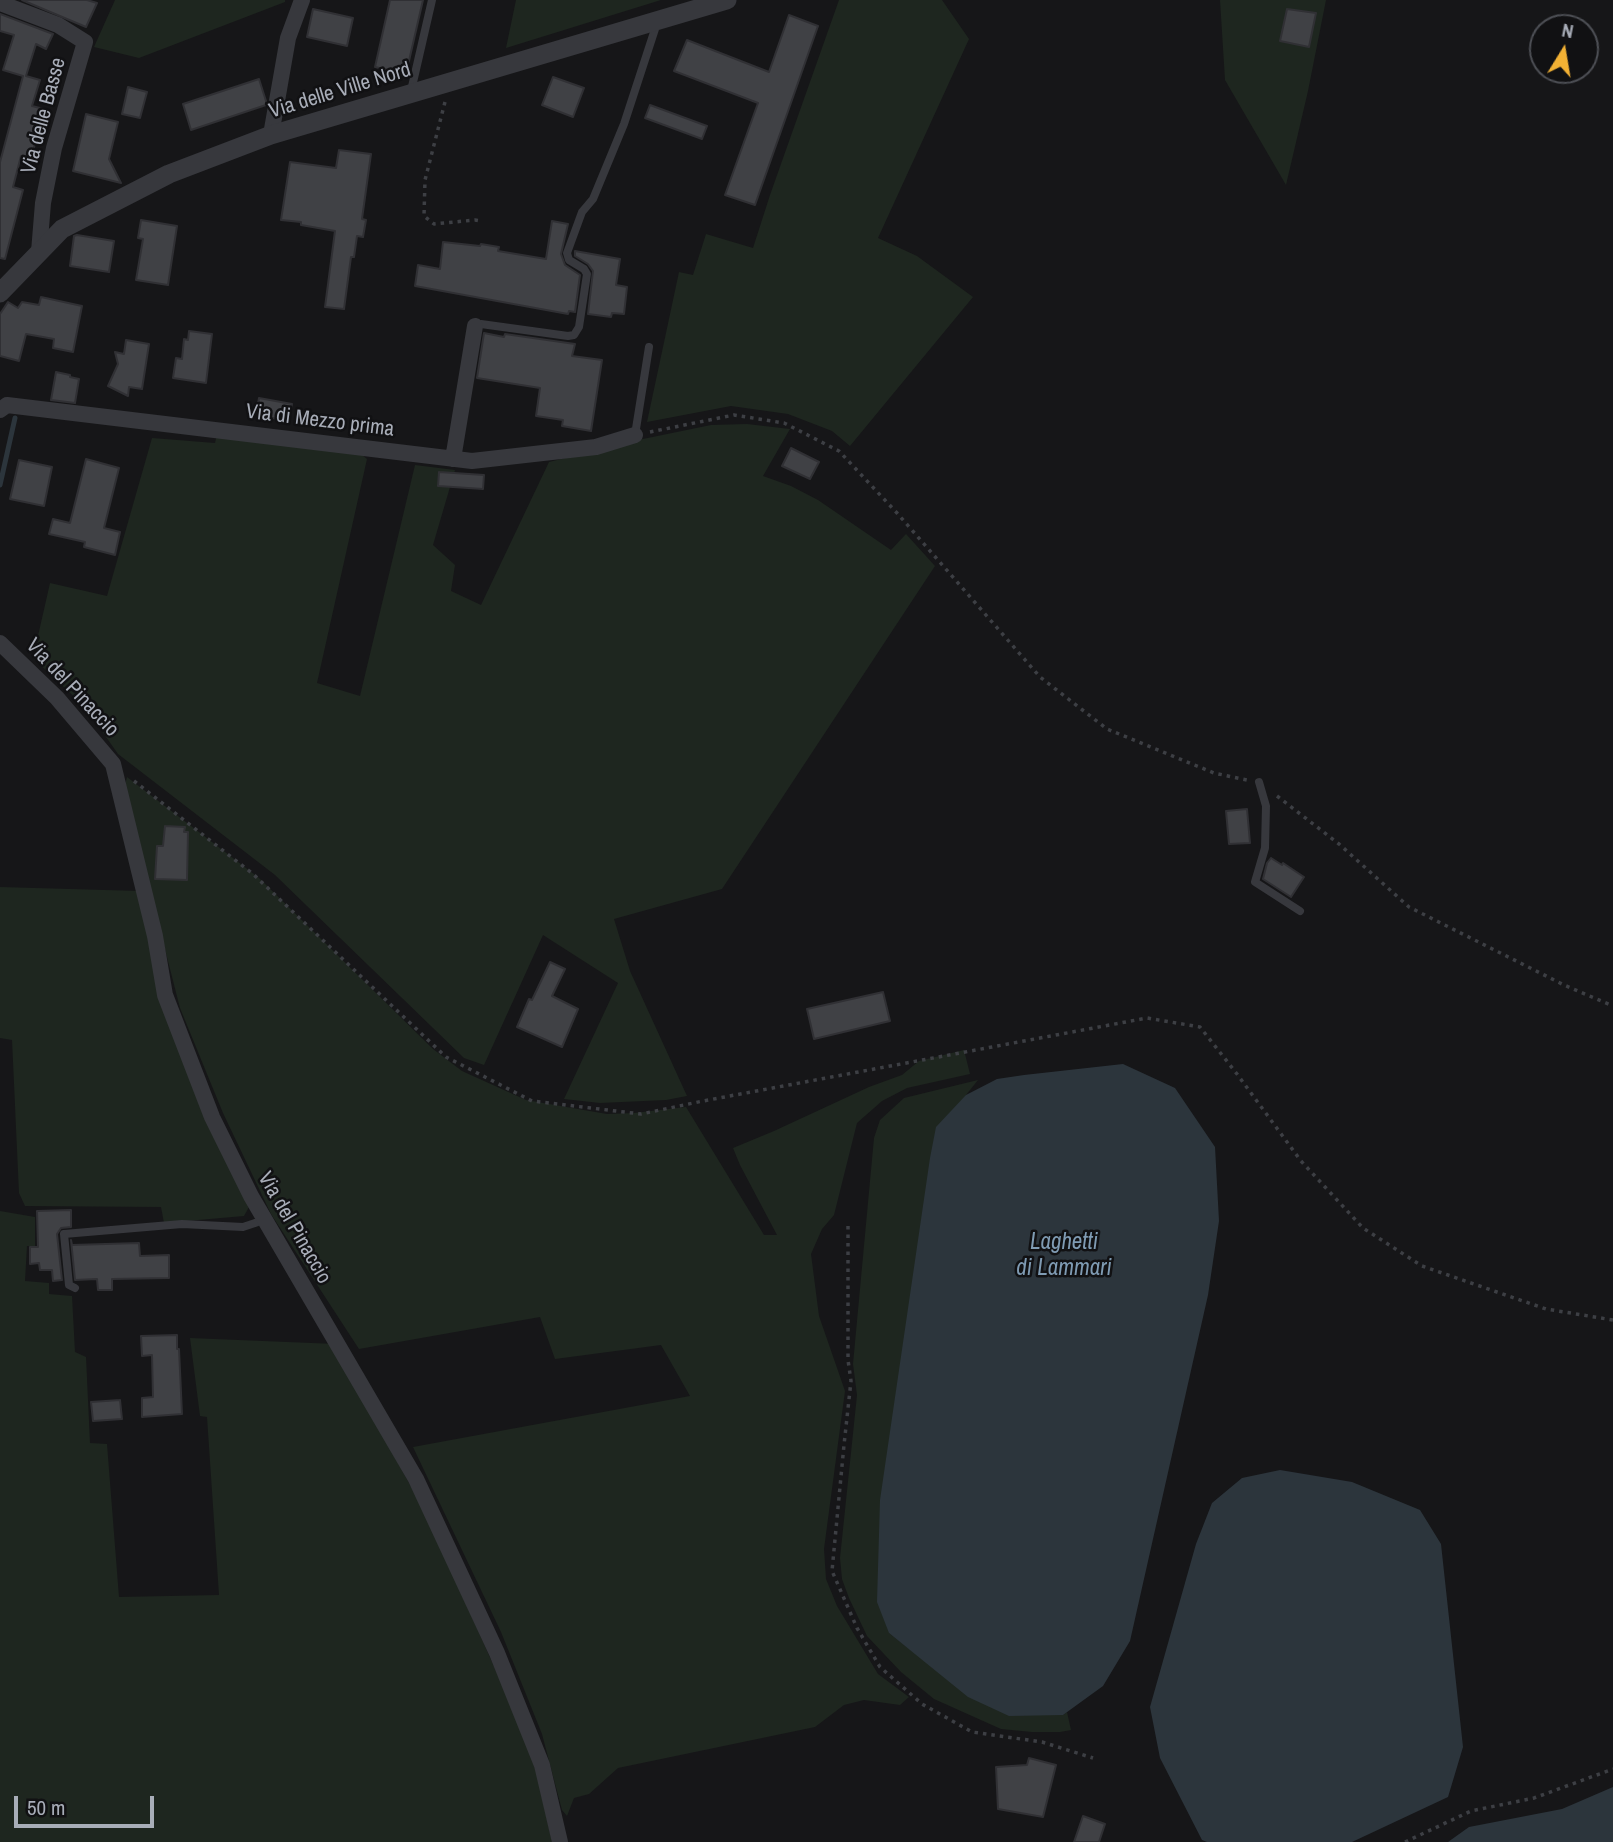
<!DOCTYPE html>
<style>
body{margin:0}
#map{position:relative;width:1613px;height:1842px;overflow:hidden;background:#161618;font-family:"Archivo Narrow",sans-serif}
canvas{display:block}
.north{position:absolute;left:1529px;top:14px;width:70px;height:70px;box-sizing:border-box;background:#111113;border:2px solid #4d4f55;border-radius:50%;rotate:11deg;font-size:19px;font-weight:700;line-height:28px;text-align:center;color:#a8adb8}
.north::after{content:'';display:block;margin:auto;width:24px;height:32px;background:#f2b134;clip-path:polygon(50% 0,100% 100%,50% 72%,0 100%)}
.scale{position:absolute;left:14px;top:1796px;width:140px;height:32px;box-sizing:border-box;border:4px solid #a8adb8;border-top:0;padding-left:9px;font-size:21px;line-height:24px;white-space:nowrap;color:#a8adb8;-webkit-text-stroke:5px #111113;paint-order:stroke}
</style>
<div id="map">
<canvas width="1613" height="1842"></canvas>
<div class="north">N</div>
<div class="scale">50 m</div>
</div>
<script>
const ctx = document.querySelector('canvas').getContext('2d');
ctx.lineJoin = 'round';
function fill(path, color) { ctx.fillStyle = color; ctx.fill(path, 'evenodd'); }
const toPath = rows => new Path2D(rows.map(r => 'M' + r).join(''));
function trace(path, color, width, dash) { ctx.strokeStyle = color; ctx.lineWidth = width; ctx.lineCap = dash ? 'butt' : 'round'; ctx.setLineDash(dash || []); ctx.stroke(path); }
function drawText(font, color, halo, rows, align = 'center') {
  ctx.font = font + ' "Archivo Narrow",sans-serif'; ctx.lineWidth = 5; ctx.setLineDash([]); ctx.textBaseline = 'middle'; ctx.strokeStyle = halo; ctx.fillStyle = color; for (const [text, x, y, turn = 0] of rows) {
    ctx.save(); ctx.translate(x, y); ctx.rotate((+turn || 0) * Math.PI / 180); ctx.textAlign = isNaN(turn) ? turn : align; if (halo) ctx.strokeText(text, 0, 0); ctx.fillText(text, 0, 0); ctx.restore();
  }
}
fill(toPath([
 [115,0,285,0,285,2,139,58,94,47],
 [516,0,661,0,506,48],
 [839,0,942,0,969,39,878,238,917,256,973,297,850,446,832,431,788,414,731,406,647,422,679,272,693,275,706,234,753,248,770,195],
 [1220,0,1326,0,1308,91,1286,185,1225,80],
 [747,424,790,429,763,476,791,486,818,500,891,550,906,534,935,566,722,889,614,919,630,971,687,1096,666,1100,600,1103,564,1099,618,983,543,935,484,1065,464,1058,275,875,118,754,85,707,33,658,50,583,107,596,152,438,215,443,217,434,360,453,367,459,317,683,360,696,415,465,455,470,433,545,455,565,451,591,481,605,549,462,638,440,711,425],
 [127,777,259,878,433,1049,462,1071,526,1100,607,1114,634,1113,686,1107,764,1235,777,1235,740,1165,733,1148,774,1131,869,1087,902,1075,919,1061,964,1050,970,1074,907,1088,882,1101,857,1123,834,1215,822,1229,811,1254,819,1316,845,1391,824,1549,826,1579,837,1606,878,1674,909,1697,900,1705,864,1700,844,1705,815,1727,618,1768,589,1794,574,1798,567,1816,562,1810,542,1734,501,1632,413,1447,690,1396,661,1345,555,1359,540,1317,359,1349,271,1214,223,1113,180,1008,124,789],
 [0,887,140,891,153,960,249,1207,244,1216,164,1223,161,1207,25,1206,19,1193,12,1040,0,1038],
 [978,1080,966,1095,889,1633,912,1651,1063,1715,1067,1712,1071,1730,1060,1732,1032,1732,1001,1729,934,1699,901,1672,867,1636,849,1598,842,1579,840,1558,857,1395,853,1364,874,1138,880,1120,904,1098],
 [0,1211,35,1217,35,1246,27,1246,25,1281,49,1283,49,1294,72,1296,75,1352,86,1357,90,1443,107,1444,119,1597,219,1595,207,1417,200,1416,190,1338,336,1344,360,1394,426,1514,533,1754,552,1842,0,1842]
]), '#1e261f');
fill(toPath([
 [1123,1064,1175,1088,1215,1147,1219,1221,1208,1295,1130,1641,1103,1686,1063,1715,1009,1716,968,1697,889,1633,877,1602,880,1500,930,1158,936,1127,966,1095,997,1079,1024,1075],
 [1280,1470,1352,1482,1420,1510,1441,1544,1463,1747,1448,1797,1352,1842,1207,1842,1202,1840,1160,1758,1150,1707,1196,1544,1212,1503,1242,1478],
 [1613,1787,1613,1842,1448,1842,1469,1827,1562,1809]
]), '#2c353c');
trace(toPath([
 [0,485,15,418]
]), '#2c353c', 5);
const building = toPath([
 [22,0,87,0,97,3,86,27,22,0],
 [390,0,423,0,406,74,375,67,390,0],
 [313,9,353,18,347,46,307,37,313,9],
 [1287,9,1316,13,1309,47,1280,41,1287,9],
 [0,14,53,34,46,49,36,44,26,76,40,80,32,106,44,109,31,159,21,156,13,187,23,190,5,259,0,258,0,162,23,76,3,70,14,35,0,31,0,14],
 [789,15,818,26,755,205,725,195,758,103,674,71,687,40,769,72,789,15],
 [553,77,584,88,573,117,542,105,553,77],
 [259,79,266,101,266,105,191,130,183,104,259,79],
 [128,87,147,92,140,118,122,114,128,87],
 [650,105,707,126,702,139,645,118,650,105],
 [86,114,118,122,109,159,121,183,73,171,86,114],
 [339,150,371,154,362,219,366,220,363,237,357,236,354,257,351,257,344,309,325,307,335,231,301,225,301,222,281,220,290,162,336,168,339,150],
 [141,220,177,226,168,285,136,280,143,239,138,238,141,220],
 [552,221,568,224,561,254,565,265,580,275,575,312,569,311,568,314,415,286,418,265,440,269,443,242,480,246,481,244,499,247,498,251,546,259,552,221],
 [77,235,114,241,109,272,70,266,74,236,77,235],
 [575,251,620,259,616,285,627,287,624,314,612,313,611,317,588,314,593,271,588,264,575,256,575,251],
 [41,297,82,306,73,352,53,348,54,339,26,334,19,361,0,356,0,314,8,302,18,308,22,302,39,305,41,297],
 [189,331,212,334,206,383,173,378,176,358,182,359,184,339,188,340,189,331],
 [484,333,504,337,505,334,575,344,572,356,602,360,591,431,562,426,563,420,536,416,540,388,477,378,484,333],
 [126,340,149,344,142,389,129,387,128,396,108,386,118,364,115,352,124,354,126,340],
 [56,372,70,375,70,377,79,379,75,403,51,400,56,372],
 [259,398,292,404,289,421,256,415,259,398],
 [791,448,819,462,810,479,782,466,791,448],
 [86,459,119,468,104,528,120,532,115,555,84,547,85,542,49,534,53,519,70,523,86,459],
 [19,460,52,467,44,506,10,499,19,460],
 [439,472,484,475,483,489,438,486,439,472],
 [1247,809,1250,843,1229,844,1226,811,1247,809],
 [165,826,185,827,184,832,188,832,187,880,155,879,157,846,163,846,165,826],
 [1271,858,1282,865,1283,863,1304,877,1291,897,1263,879,1267,863,1271,858],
 [550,962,565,969,552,996,578,1009,562,1047,517,1027,529,999,532,1000,550,962],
 [883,992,890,1021,814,1039,807,1009,883,992],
 [71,1210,71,1227,61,1228,57,1234,62,1280,53,1281,52,1270,40,1270,39,1263,30,1264,30,1247,38,1247,37,1211,71,1210],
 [71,1240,72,1245,139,1243,140,1256,169,1255,169,1278,112,1279,112,1290,98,1290,97,1279,75,1280,71,1240],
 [177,1335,177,1349,179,1349,182,1414,142,1417,142,1398,153,1397,152,1355,142,1356,141,1336,177,1335],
 [120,1400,122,1419,93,1421,91,1402,120,1400],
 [1029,1758,1056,1765,1043,1817,998,1809,996,1767,1027,1765,1029,1758],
 [1083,1816,1105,1824,1099,1842,1074,1842,1083,1816]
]);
fill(building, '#404145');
trace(building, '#303034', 2);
trace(toPath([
 [445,102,425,180,424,216,434,224,475,220,481,221],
 [650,432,734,415,784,423,839,451,897,513,1040,677,1107,729,1214,773,1247,780],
 [134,781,253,874,446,1057,532,1101,641,1114,703,1101,1147,1018,1200,1027,1237,1074,1301,1161,1363,1228,1422,1266,1546,1309,1613,1320],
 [1277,796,1339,844,1409,907,1564,985,1613,1006],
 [848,1226,848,1360,851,1381,844,1445,832,1571,857,1628,880,1667,922,1704,972,1732,1042,1742,1093,1758],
 [1405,1842,1471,1811,1534,1798,1613,1769]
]), '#3d3f44', 3.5, [3.5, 5]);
trace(toPath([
 [411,91,432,0],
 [475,326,481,324,568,336,574,335,579,327,587,274,584,269,569,260,567,253,582,212,593,199,624,124,657,23],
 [635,435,649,347],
 [1259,782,1266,806,1265,848,1255,882,1300,911],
 [75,1288,69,1285,64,1234,182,1224,243,1227,264,1220]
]), '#37383d', 8);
trace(toPath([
 [0,3,58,25,85,42,54,148,43,203,39,252],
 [271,135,288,38,302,0],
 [0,410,7,405,472,461,596,447,635,435],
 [453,459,475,326],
 [0,643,57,698,113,764,155,936,165,995,212,1117,251,1196,416,1479,497,1653,542,1765,560,1842]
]), '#37383d', 16);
trace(toPath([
 [0,293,62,229,169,174,271,135,727,0]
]), '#37383d', 19);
drawText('21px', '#a8adb8', '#111113', [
 ["Via delle Ville Nord",340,91,-17],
 ["Via delle Basse",44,116,-75],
 ["Via di Mezzo prima",320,421,7],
 ["Via del Pinaccio",72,688,47],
 ["Via del Pinaccio",294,1228,60]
]);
drawText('italic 23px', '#7f9bb3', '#111113', [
 ["Laghetti",1064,1243],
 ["di Lammari",1064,1269]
]);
</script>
